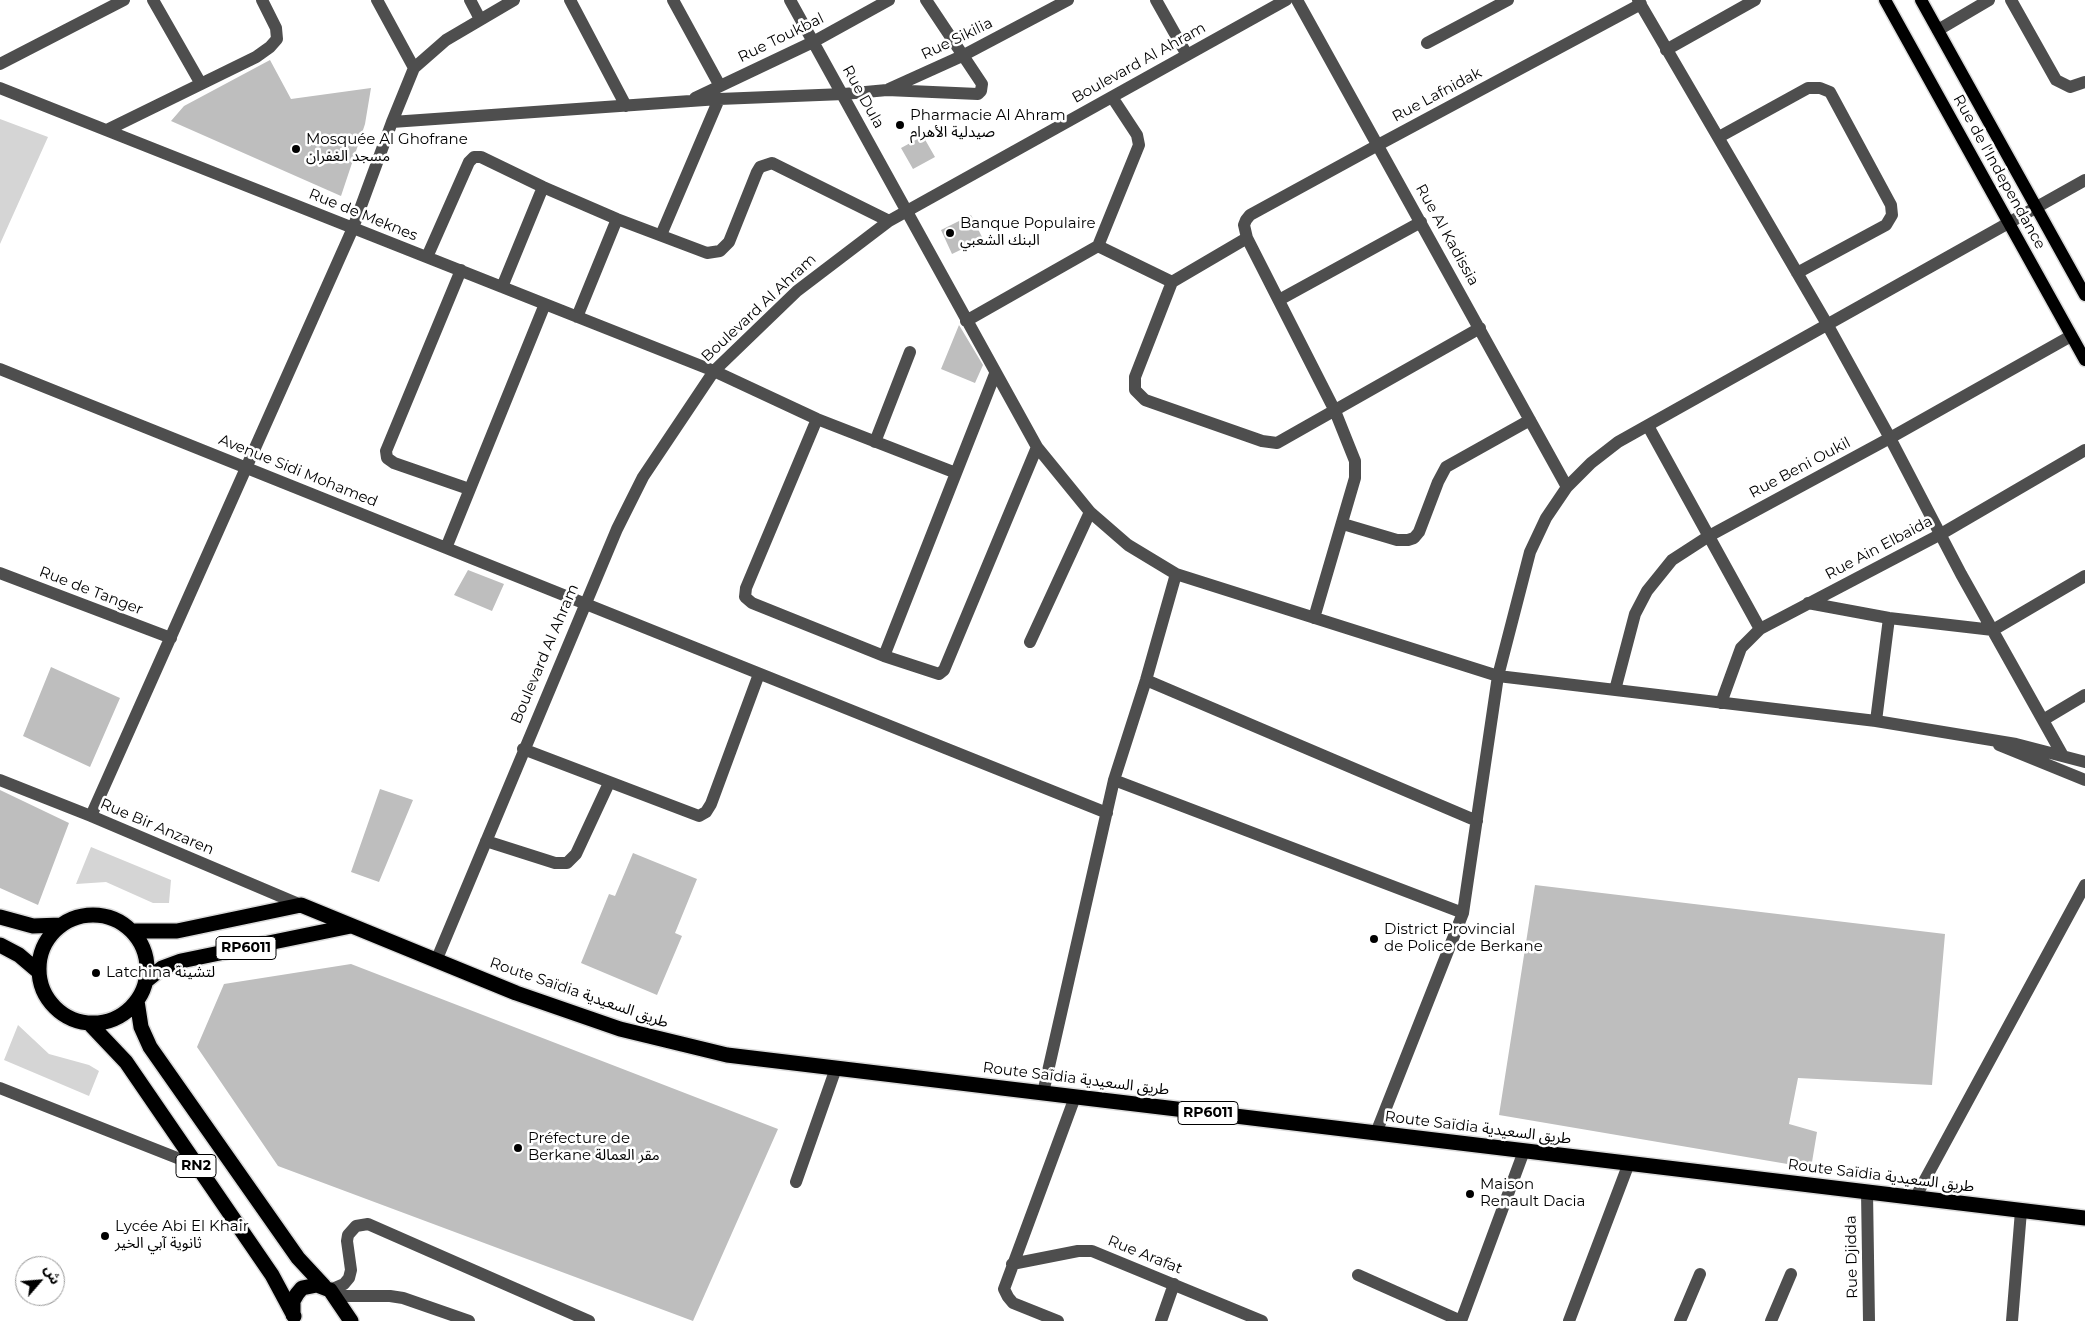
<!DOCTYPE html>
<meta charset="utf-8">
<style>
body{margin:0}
#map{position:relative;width:2085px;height:1321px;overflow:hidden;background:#fff;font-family:Montserrat,"Noto Sans Arabic",sans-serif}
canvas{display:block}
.north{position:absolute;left:15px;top:1256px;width:50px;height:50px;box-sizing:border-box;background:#fff;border:1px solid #999;border-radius:50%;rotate:63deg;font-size:14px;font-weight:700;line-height:20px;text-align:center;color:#000}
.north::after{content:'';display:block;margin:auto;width:18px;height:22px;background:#000;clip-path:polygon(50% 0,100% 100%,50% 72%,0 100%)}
</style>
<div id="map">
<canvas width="2085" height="1321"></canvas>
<div class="north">ش</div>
</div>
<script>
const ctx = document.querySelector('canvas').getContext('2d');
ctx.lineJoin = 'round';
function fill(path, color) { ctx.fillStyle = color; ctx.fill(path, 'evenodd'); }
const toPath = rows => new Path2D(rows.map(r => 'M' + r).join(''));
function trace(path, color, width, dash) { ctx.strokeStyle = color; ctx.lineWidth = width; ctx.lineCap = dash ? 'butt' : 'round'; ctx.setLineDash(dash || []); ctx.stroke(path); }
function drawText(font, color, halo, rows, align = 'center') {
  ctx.font = font + ' Montserrat,"Noto Sans Arabic",sans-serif'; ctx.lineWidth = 5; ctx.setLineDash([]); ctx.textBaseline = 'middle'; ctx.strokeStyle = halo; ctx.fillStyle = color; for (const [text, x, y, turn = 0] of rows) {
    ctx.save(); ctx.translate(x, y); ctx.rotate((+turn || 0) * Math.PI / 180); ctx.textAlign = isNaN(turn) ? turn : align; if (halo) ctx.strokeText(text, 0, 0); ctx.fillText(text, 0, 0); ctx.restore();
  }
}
fill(toPath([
 [0,119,48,137,0,244],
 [91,847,171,880,169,903,153,903,106,882,76,884],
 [18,1025,49,1054,89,1065,99,1071,89,1096,4,1060]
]), '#d5d5d5');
fill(toPath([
 [270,60,291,99,371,88,365,124,341,196,171,121,184,106],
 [923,136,935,157,913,169,901,148],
 [971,215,983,239,952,254,941,230],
 [959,325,983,365,975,383,941,369],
 [468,570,504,584,492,611,454,595],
 [51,667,120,698,90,767,23,736],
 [380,789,413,800,379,882,351,872],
 [0,790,69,823,38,905,0,888],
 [633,853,697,879,675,933,682,936,657,995,581,963,609,894,615,896],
 [1535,885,1945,934,1932,1085,1798,1078,1789,1124,1817,1132,1811,1168,1499,1115],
 [351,964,778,1129,693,1321,278,1166,197,1047,224,984]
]), '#bebebe');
const major = toPath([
 [1885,0,2085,360],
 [1921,0,2085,295]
]);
const highway = toPath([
 '39 969a54 54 0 1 1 108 0a54 54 0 1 1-108 0Z',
 [0,917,33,926,61,925],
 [132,931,177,931,301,905,516,993,620,1029,727,1055,2085,1218],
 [0,945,19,955,39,972],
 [146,981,162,968,181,961,351,926],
 [137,1001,141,1027,150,1047,298,1258,324,1286],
 [89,1023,126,1062,272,1275,294,1316],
 [293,1315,293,1301,297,1294,302,1288,317,1285,330,1290,351,1321]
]);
trace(major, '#dbdbdb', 15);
trace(highway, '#dbdbdb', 18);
trace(toPath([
 [153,0,201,84],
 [377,0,414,68],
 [470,0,480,19],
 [570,0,626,106],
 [673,0,720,86],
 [790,0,1037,447,1090,512,1128,545,1176,574,1498,676,1876,721,2016,744,2085,762],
 [1156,0,1187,55],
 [1297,0,1567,487],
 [1638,0,1827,324,1890,438,1961,574,2063,756],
 [2011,0,2056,80,2070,87,2085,82],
 [1938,30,1989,0],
 [1427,43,1508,0],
 [1666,50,1755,0],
 [0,64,124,0],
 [0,88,714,371,817,419,956,473],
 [889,89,962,56,1068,0],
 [695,98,813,42,889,0],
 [392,122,719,99,844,94,887,90,978,94,981,91,982,84,926,0],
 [107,130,256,57,270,47,277,39,276,28,262,0],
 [1719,137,1808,88,1820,88,1830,92,1891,205,1892,215,1886,225,1797,273],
 [661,235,719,99],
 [1247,238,1172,282,1135,377,1135,390,1145,400,1262,441,1277,443,1480,328],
 [1098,246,1172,282],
 [427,257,469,162,474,157,481,157,543,187,617,219,707,253,720,251,729,242,757,172,760,167,772,163,889,221],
 [461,270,386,451,387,458,394,463,469,489],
 [502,287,543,187],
 [1279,300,1421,222],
 [577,317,617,219],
 [966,321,1098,246,1139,145,1137,135,1112,97],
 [0,369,1107,813],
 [817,419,746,588,745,597,752,603,884,656,939,674,944,670,1037,447],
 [1648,426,1760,629],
 [875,442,910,352],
 [1343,524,1397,540,1408,540,1414,538,1419,532,1438,482,1446,467,1530,420],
 [446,548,545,304],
 [0,573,171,638],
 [1808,603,1889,618,1993,630,2085,576],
 [1314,618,1355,478,1355,461,1335,411,1247,238,1244,225,1246,220,1250,215,1378,145,1641,4],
 [1030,642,1090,512],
 [884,656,995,374],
 [1146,680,1477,821],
 [1615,690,1635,614,1647,591,1672,560,1709,536,1890,438,2071,336],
 [1721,703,1741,648,1760,629,1941,534,2085,450],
 [2043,720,2085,695],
 [1876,721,1889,618],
 [1999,745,2085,780],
 [523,749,699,816,706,812,711,804,759,674],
 [0,780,91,816,301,905],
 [1114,780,1463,913],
 [91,816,353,228,392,122,414,68,446,40,514,0],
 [486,841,555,863,567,863,576,854,609,783],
 [436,961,617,529,643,477,714,371,797,291,889,221,1286,0],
 [0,1088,195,1165],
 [1043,1093,1114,780,1146,680,1176,574],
 [1376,1133,1463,913,1498,676,1530,552,1546,518,1567,487,1591,463,1618,442,2085,180],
 [796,1182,836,1068],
 [1867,1192,1869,1321],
 [1915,1198,2085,885],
 [1012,1264,1078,1251,1092,1251,1262,1321],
 [1358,1275,1461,1321,1524,1151],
 [330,1290,344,1284,349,1278,351,1270,347,1241,348,1235,356,1226,368,1224,589,1321],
 [336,1296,390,1296,403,1298,469,1321],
 [1058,1321,1013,1303,1008,1297,1004,1289,1075,1097],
 [1161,1321,1174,1284],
 [1569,1321,1629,1163],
 [1680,1321,1700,1274],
 [1771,1321,1791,1274],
 [2012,1321,2021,1211]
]), '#4e4e4e', 12);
trace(major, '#000', 12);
trace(highway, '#000', 15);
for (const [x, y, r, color] of [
 [900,125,5,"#000"],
 [296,149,5,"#000"],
 [950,233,5,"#000"],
 [1374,939,5,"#000"],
 [96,973,5,"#000"],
 [518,1148,5,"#000"],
 [1470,1194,5,"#000"],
 [105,1236,5,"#000"]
]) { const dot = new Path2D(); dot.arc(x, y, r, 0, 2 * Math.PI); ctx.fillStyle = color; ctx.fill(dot); trace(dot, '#fff', 2); }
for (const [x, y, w] of [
 [246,948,60],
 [1208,1113,60],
 [196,1166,40]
]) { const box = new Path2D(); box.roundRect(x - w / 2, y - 11.5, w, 23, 4); ctx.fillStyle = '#fff'; ctx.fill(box); trace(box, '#000', 1); }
drawText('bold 14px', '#000', null, [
 ["RP6011",246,948],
 ["RP6011",1208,1113],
 ["RN2",196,1166]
]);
drawText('15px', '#000', '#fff', [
 ["Rue Toukbal",781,38,-26],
 ["Rue Sikilia",957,39,-26],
 ["Boulevard Al Ahram",1139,63,-29],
 ["Rue Lafnidak",1437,95,-28],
 ["Rue Dula",863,97,61],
 ["Rue de l'Independance",1999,172,61],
 ["Rue de Meknes",363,215,22],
 ["Rue Al Kadissia",1447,235,61],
 ["Boulevard Al Ahram",759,308,-43],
 ["Rue Beni Oukil",1800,468,-28],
 ["Avenue Sidi Mohamed",298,471,22],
 ["Rue Ain Elbaida",1879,548,-28],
 ["Rue de Tanger",91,591,21],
 ["Boulevard Al Ahram",545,654,-67],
 ["Rue Bir Anzaren",157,827,23],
 ["Route Saïdia طريق السعيدية",579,993,19],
 ["Route Saïdia طريق السعيدية",1076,1079,7],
 ["Route Saïdia طريق السعيدية",1478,1128,7],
 ["Route Saïdia طريق السعيدية",1881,1176,7],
 ["Rue Arafat",1145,1255,22],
 ["Rue Djidda",1852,1257,-91]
]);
drawText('15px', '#000', '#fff', [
 ["Pharmacie Al Ahram",910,116],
 ["صيدلية الأهرام",910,133],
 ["Mosquée Al Ghofrane",306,140],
 ["مسجد الغفران",306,157],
 ["Banque Populaire",960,224],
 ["البنك الشعبي",960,241],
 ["District Provincial",1384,930],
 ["de Police de Berkane",1384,947],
 ["Latchina لتشينة",106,973],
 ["Préfecture de",528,1139],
 ["Berkane مقر العمالة",528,1156],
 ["Maison",1480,1185],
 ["Renault Dacia",1480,1202],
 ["Lycée Abi El Khair",115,1227],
 ["ثانوية آبي الخير",115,1244]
], 'left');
</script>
